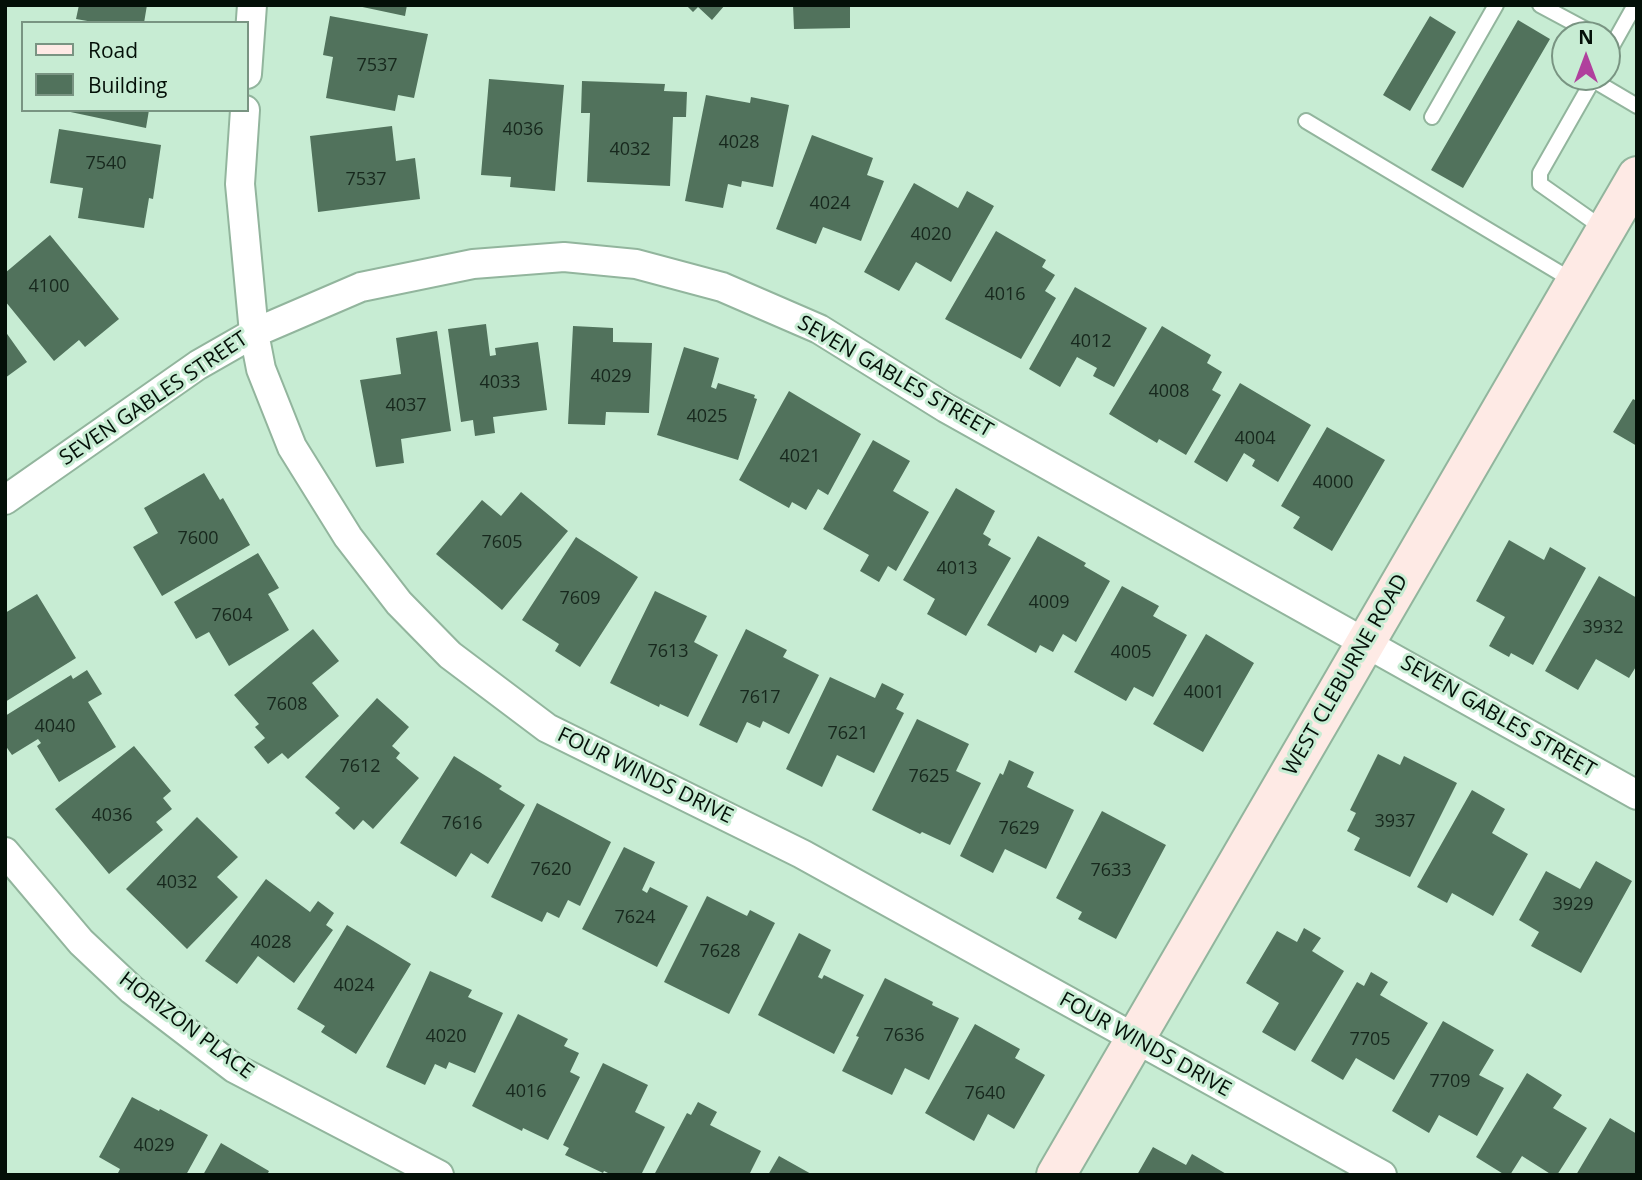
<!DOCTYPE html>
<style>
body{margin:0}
#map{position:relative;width:1642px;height:1180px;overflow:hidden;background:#c7ecd3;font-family:"Open Sans",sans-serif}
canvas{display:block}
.frame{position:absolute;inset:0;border:7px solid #041008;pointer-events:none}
.legend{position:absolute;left:21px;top:21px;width:228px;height:91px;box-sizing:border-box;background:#c7ecd3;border:2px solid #799482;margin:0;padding:9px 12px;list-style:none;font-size:21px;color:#041008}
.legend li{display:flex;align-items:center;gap:14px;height:35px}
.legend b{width:35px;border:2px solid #799482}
.north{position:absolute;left:1551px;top:21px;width:70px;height:70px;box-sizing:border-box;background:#c7ecd3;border:2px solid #799482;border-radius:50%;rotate:0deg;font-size:19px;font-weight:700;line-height:28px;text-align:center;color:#041008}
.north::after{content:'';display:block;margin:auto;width:24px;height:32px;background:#b0409d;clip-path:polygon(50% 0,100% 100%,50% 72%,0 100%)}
</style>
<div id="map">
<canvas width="1642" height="1180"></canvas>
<div class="frame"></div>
<ul class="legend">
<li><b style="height:9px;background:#feeae5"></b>Road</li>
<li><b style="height:19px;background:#51725c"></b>Building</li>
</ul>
<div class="north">N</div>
</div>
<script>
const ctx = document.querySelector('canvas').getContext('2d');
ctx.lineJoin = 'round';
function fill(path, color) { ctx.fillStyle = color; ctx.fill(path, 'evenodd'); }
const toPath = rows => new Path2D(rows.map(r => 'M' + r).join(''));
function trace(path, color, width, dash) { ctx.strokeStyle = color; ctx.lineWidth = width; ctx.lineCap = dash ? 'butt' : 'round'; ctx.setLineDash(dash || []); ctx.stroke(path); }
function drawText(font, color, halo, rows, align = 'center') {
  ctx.font = font + ' "Open Sans",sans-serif'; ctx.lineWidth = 6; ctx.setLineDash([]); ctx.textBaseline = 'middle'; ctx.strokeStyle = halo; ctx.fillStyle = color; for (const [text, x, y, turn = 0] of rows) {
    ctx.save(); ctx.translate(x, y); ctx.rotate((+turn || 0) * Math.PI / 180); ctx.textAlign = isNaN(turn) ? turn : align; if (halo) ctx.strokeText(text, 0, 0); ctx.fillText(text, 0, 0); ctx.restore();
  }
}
fill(toPath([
 [79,5,147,5,144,23,99,23,76,19],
 [353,5,407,5,405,16],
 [686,5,725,5,712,20,698,7,693,12],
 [793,5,850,5,850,28,794,29],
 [330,16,428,34,414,98,398,95,395,111,326,98,333,57,323,55],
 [1430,16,1456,32,1410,111,1383,95],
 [1518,20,1550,39,1463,188,1431,170],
 [489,79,564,85,555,191,510,187,511,177,481,175],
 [582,81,665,84,664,91,687,92,686,117,673,117,670,186,587,182,590,113,581,113],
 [706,95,750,103,751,97,789,105,773,187,742,181,741,187,728,184,723,208,685,201],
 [61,110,149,110,146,128],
 [392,126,396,161,415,158,420,199,318,212,310,136],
 [59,129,161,145,153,199,149,198,144,228,78,218,83,188,50,183],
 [812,135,873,158,867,175,884,181,861,241,823,227,816,244,776,229],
 [914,183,958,208,967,191,994,206,951,282,916,262,899,291,864,272],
 [996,231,1046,260,1042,267,1055,275,1045,291,1056,298,1021,359,945,319],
 [50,235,119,319,85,347,79,340,54,361,5,301,5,273],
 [1075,287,1147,328,1114,387,1093,376,1097,368,1077,357,1060,387,1029,369],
 [486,324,490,356,496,355,495,348,538,342,547,410,493,417,495,433,475,436,473,420,461,422,448,329],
 [573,326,613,328,613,342,652,343,649,413,606,412,605,425,568,424],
 [1162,326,1211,355,1207,363,1222,372,1212,390,1221,395,1186,455,1159,439,1157,443,1109,414],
 [5,331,27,362,5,378],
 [437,331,451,431,401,439,404,463,376,467,360,380,401,374,396,338],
 [684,347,719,358,711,387,716,389,718,383,755,395,754,398,757,399,738,460,657,435],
 [1240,383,1311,425,1278,482,1252,466,1255,460,1244,453,1227,482,1194,462],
 [789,391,861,434,828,495,818,489,806,510,792,502,789,508,739,480],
 [1633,399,1637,401,1637,446,1613,432],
 [1327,427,1385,460,1332,551,1293,528,1300,517,1281,506],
 [873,440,910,461,893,491,929,512,896,571,888,566,879,582,860,571,869,555,823,529],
 [204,473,220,500,223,498,250,545,162,596,133,547,158,533,144,508],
 [956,488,995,511,983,534,991,539,988,545,1011,558,966,636,927,614,935,599,903,580],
 [521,492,568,531,502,610,436,554,482,500,501,516],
 [1038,536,1086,563,1084,566,1110,581,1076,642,1063,634,1053,652,1040,645,1036,653,987,625],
 [576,537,638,577,580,667,555,651,559,644,522,620],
 [1509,540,1544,560,1550,547,1586,568,1533,665,1511,653,1509,657,1489,646,1505,617,1476,601],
 [258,553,279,588,268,594,289,630,229,666,209,632,196,639,174,602],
 [1599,576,1637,598,1637,665,1629,678,1596,659,1578,690,1545,671],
 [1122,586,1159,606,1153,616,1187,635,1153,697,1134,687,1126,701,1074,672],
 [655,591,707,616,694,642,718,655,688,717,660,704,659,707,610,683],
 [37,594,76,658,5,702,5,613],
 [313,629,339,661,312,683,339,716,288,759,282,753,268,764,254,747,265,738,255,727,259,724,234,695],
 [746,629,787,650,783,657,819,675,789,734,763,721,760,728,747,722,737,743,699,725],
 [1206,634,1254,663,1203,752,1153,724],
 [87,670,102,694,88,702,116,747,59,782,37,746,41,743,38,739,12,755,5,745,5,716,71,675,73,679],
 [830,677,875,698,882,683,904,694,896,709,904,713,874,773,837,755,822,787,786,769],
 [377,698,409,727,392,746,400,753,396,758,419,778,373,829,363,820,354,830,335,813,340,808,305,777],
 [917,719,969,744,956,771,981,783,950,845,922,832,920,834,872,810],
 [134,746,171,791,163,798,172,809,156,822,163,830,109,874,55,809],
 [1378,754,1400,765,1404,756,1457,783,1410,877,1354,850,1360,838,1347,831,1356,813,1350,810],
 [454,756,502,786,499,789,525,805,488,864,471,853,456,877,400,843],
 [1009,760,1034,772,1027,787,1074,810,1046,869,1005,849,993,873,960,856,1000,773,1003,775],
 [1472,790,1505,809,1492,833,1528,854,1493,916,1452,893,1447,903,1417,887],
 [537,803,611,842,580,906,568,900,559,918,547,912,542,922,491,897],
 [1102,811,1166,845,1116,939,1078,919,1082,912,1056,898],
 [197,817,238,857,217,877,238,897,187,949,126,889],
 [624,847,655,862,642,890,647,893,650,887,688,906,657,967,582,929],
 [1596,861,1632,881,1581,973,1531,946,1539,932,1519,920,1546,871,1580,889],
 [266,879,310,912,318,901,334,913,326,925,333,930,294,983,258,956,237,984,205,961],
 [707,896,747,916,750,910,775,923,729,1014,664,982],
 [347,925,411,964,356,1054,321,1032,325,1026,297,1009],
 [1304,928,1321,938,1312,951,1344,971,1295,1051,1262,1032,1279,1003,1246,983,1277,931,1297,942],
 [799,933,831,950,818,977,822,979,824,975,864,995,834,1054,758,1015],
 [430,971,472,990,468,997,503,1013,475,1073,449,1062,446,1069,435,1064,425,1085,386,1067],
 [1371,972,1388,982,1380,995,1428,1023,1394,1080,1356,1058,1343,1080,1311,1061,1357,982,1364,986],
 [885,978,933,1002,932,1005,959,1018,929,1080,905,1068,892,1095,842,1071,859,1037,856,1036],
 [518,1014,568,1039,564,1046,579,1053,570,1072,580,1077,548,1140,523,1128,522,1131,472,1106],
 [1443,1021,1494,1050,1479,1075,1504,1088,1477,1136,1439,1115,1429,1133,1392,1111],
 [975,1024,1020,1049,1015,1058,1045,1075,1014,1129,988,1114,974,1141,925,1113],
 [603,1063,648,1085,635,1112,665,1127,641,1175,612,1175,604,1171,603,1173,565,1155,569,1148,563,1145],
 [1527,1073,1562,1095,1553,1108,1587,1128,1557,1175,1552,1175,1522,1156,1510,1175,1505,1175,1476,1157],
 [132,1097,159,1111,160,1109,208,1135,186,1175,117,1175,120,1169,99,1157],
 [698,1102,717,1112,710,1125,761,1151,749,1175,654,1175,687,1113,691,1115],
 [1610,1118,1637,1134,1637,1175,1576,1175],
 [221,1143,269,1171,267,1175,203,1175],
 [1153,1147,1186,1165,1192,1154,1228,1175,1137,1175],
 [779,1156,813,1175,768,1175]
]), '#51725c');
const lane = toPath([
 [1540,5,1596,35],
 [1607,55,1635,5],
 [1432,117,1496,5],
 [1306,121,1575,282],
 [1604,229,1540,184,1540,173,1593,80,1637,106]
]);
const street = toPath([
 [247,74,252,5],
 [245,110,240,184,254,333,261,369,292,447,348,537,399,603,450,655,547,728,802,854,1382,1175],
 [5,500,198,365,254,333,361,287,473,264,564,257,636,264,722,287,819,329,946,408,1637,795],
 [5,852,81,942,132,990,234,1068,439,1175]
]);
const secondary = toPath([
 [1056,1175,1637,176]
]);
trace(lane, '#92b59d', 18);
trace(street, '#92b59d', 32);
trace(secondary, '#92b59d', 42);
trace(lane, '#fff', 14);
trace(street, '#fff', 28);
trace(secondary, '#feeae5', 38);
drawText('18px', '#17281d', null, [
 ["7537",377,66],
 ["4036",523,130],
 ["4028",739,143],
 ["4032",630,150],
 ["7540",106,164],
 ["7537",366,180],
 ["4024",830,204],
 ["4020",931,235],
 ["4100",49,287],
 ["4016",1005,295],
 ["4012",1091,342],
 ["4029",611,377],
 ["4033",500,383],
 ["4008",1169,392],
 ["4037",406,406],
 ["4025",707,417],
 ["4004",1255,439],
 ["4021",800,457],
 ["4000",1333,483],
 ["7600",198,539],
 ["7605",502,543],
 ["4013",957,569],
 ["7609",580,599],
 ["4009",1049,603],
 ["7604",232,616],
 ["3932",1603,628],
 ["7613",668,652],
 ["4005",1131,653],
 ["4001",1204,693],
 ["7617",760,698],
 ["7608",287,705],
 ["4040",55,727],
 ["7621",848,734],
 ["7612",360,767],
 ["7625",929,777],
 ["4036",112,816],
 ["3937",1395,822],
 ["7616",462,824],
 ["7629",1019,829],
 ["7620",551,870],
 ["7633",1111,871],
 ["4032",177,883],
 ["3929",1573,905],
 ["7624",635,918],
 ["4028",271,943],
 ["7628",720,952],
 ["4024",354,986],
 ["7636",904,1036],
 ["4020",446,1037],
 ["7705",1370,1040],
 ["7709",1450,1082],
 ["4016",526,1092],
 ["7640",985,1094],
 ["4029",154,1146]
]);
drawText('21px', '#041008', '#c7ecd3', [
 ["SEVEN GABLES STREET",895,377,30],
 ["SEVEN GABLES STREET",154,399,-34],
 ["WEST CLEBURNE ROAD",1346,675,-60],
 ["SEVEN GABLES STREET",1498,717,30],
 ["FOUR WINDS DRIVE",645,776,26],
 ["HORIZON PLACE",186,1026,37],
 ["FOUR WINDS DRIVE",1145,1045,29]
]);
</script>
